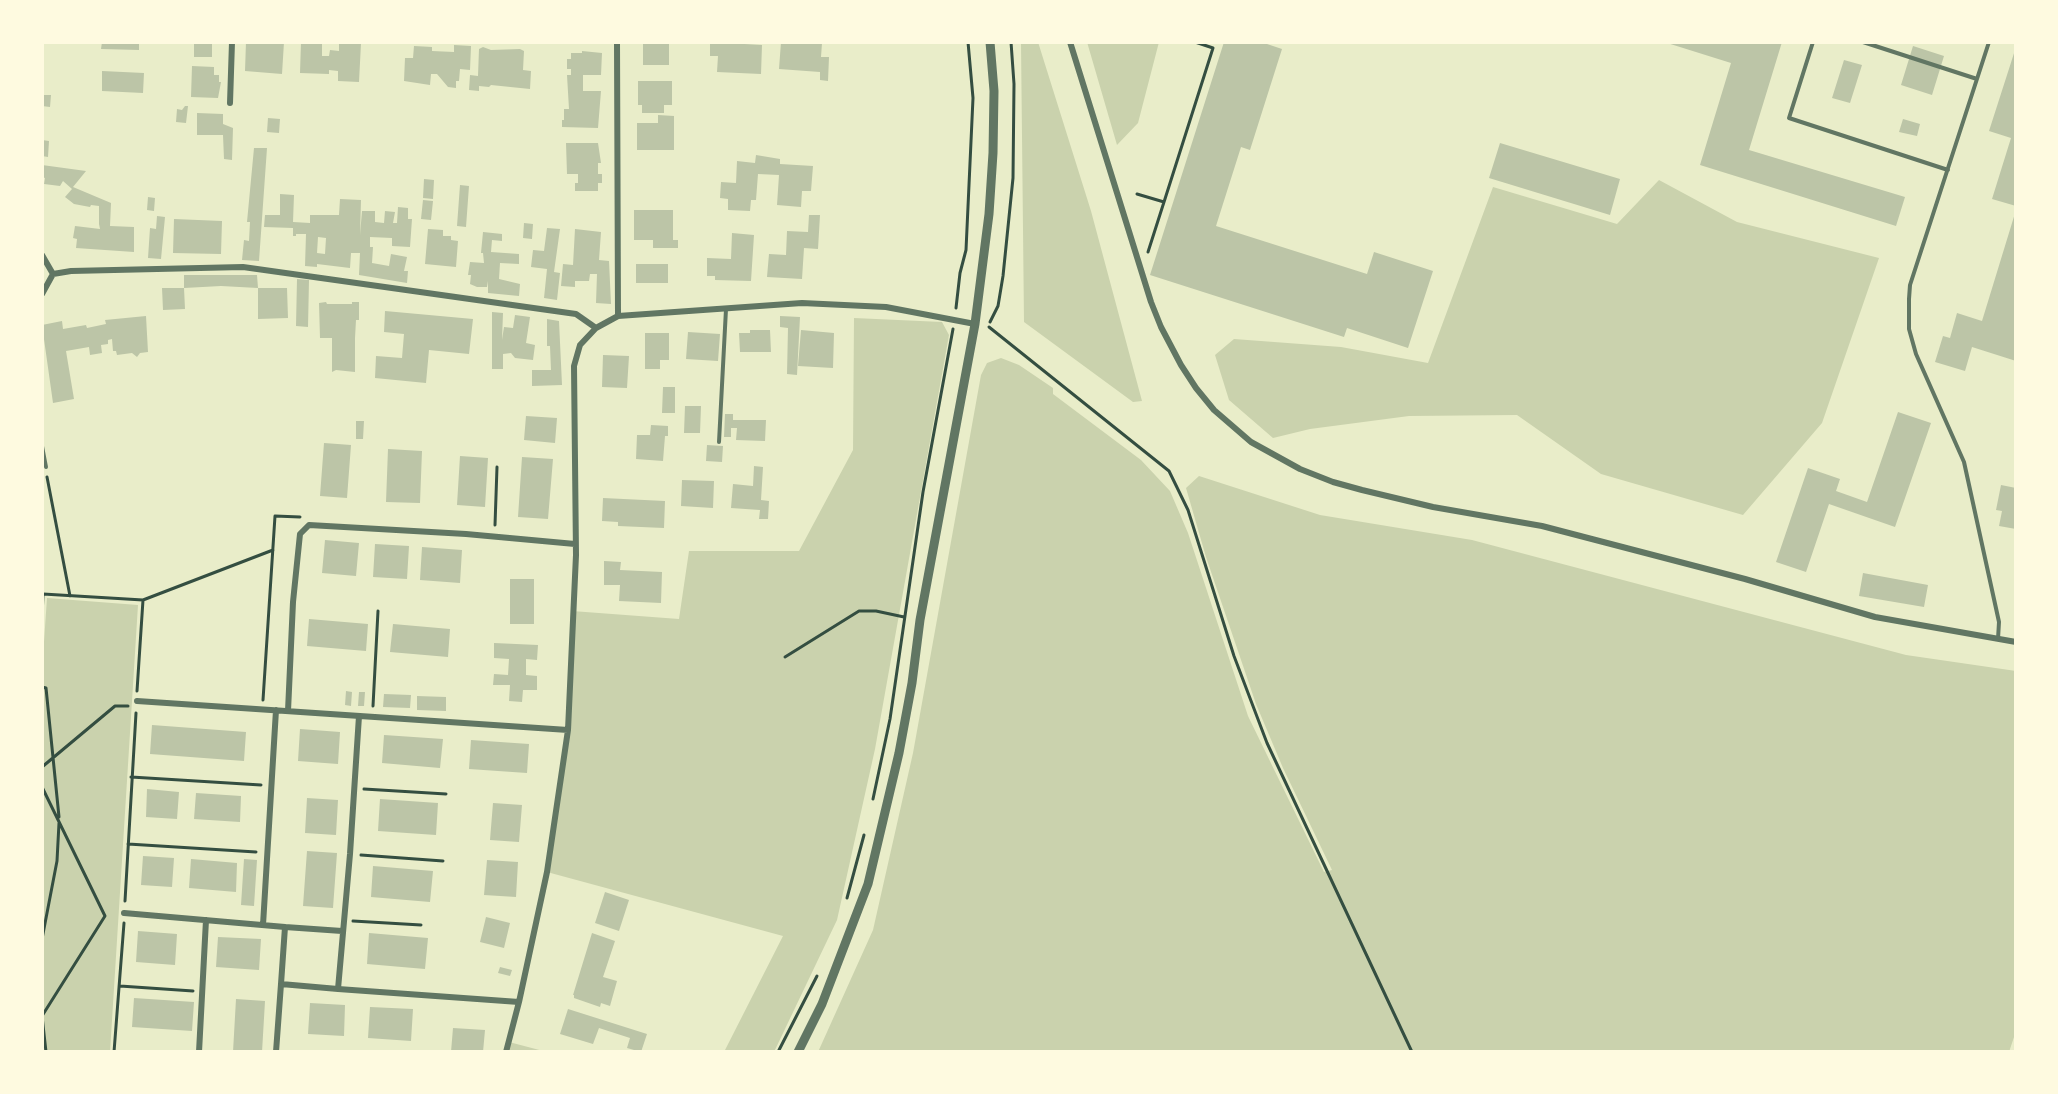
<!DOCTYPE html>
<style>
body{margin:0}
#map{position:relative;width:2058px;height:1094px;overflow:hidden;background:#e9edc9;font-family:Raleway,sans-serif}
canvas{display:block}
.frame{position:absolute;inset:0;border:44px solid #fefae0;pointer-events:none}
</style>
<div id="map">
<canvas width="2058" height="1094"></canvas>
<div class="frame"></div>
</div>
<script>
const ctx = document.querySelector('canvas').getContext('2d');
ctx.lineJoin = 'round';
function fill(path, color) { ctx.fillStyle = color; ctx.fill(path, 'evenodd'); }
const toPath = rows => new Path2D(rows.map(r => 'M' + r).join(''));
function trace(path, color, width, dash) { ctx.strokeStyle = color; ctx.lineWidth = width; ctx.lineCap = dash ? 'butt' : 'round'; ctx.setLineDash(dash || []); ctx.stroke(path); }
fill(toPath([
 [1038,42,1091,211,1142,401,1133,402,1024,322,1021,43],
 [1087,42,1159,42,1138,123,1117,145],
 [1659,180,1737,222,1879,258,1822,423,1743,515,1601,474,1517,415,1409,416,1310,429,1273,438,1229,400,1215,355,1234,339,1341,347,1428,363,1493,187,1617,224],
 [854,318,942,322,949,335,875,749,837,920,774,1052,724,1052,783,936,547,872,568,730,572,611,679,619,689,551,799,551,853,450],
 [1001,358,1019,365,1053,388,1053,394,1141,460,1170,491,1188,533,1248,716,1324,872,1332,870,1283,768,1256,704,1206,557,1186,488,1199,476,1320,515,1472,540,1906,655,2016,671,2016,1031,2009,1052,818,1052,873,930,913,753,981,375,987,363],
 [47,598,138,605,110,1052,42,1052,42,671],
 [509,1042,547,1052,506,1052]
]), '#cad2ad');
fill(toPath([
 [102,42,139,42,139,50,101,49],
 [194,42,215,42,215,44,212,44,212,57,194,57],
 [246,42,284,42,282,74,245,71],
 [301,42,322,42,322,56,329,56,330,50,339,51,339,42,361,43,359,82,338,81,338,71,329,70,329,74,300,73],
 [643,42,669,42,669,65,643,65],
 [710,42,762,45,761,74,717,72,718,56,710,56],
 [781,42,822,43,821,57,829,57,828,81,820,80,820,72,779,69],
 [1224,42,1261,42,1282,49,1250,150,1241,147,1216,226,1367,274,1374,252,1433,271,1408,348,1347,328,1344,337,1150,275],
 [1664,42,1782,42,1749,150,1905,197,1896,226,1700,165,1731,63],
 [454,45,471,46,470,70,460,69,459,81,456,81,456,88,448,87,437,74,431,74,430,85,404,81,405,58,413,58,414,46,432,47,432,51,454,52],
 [1913,46,1944,56,1932,95,1901,85],
 [483,47,491,50,520,49,524,51,523,70,531,71,530,89,491,85,489,87,479,86,479,91,469,90,470,75,478,76,479,49],
 [2016,47,2016,206,1992,199,2011,138,1989,131],
 [582,51,602,53,601,75,583,75,583,91,601,91,598,128,562,127,562,120,564,120,564,109,569,109,567,75,571,75,571,69,567,69,567,59,571,59,571,53,582,53],
 [1844,60,1862,65,1850,103,1832,98],
 [192,66,214,67,214,75,219,75,219,82,221,82,218,98,191,97],
 [102,71,144,73,143,93,102,91],
 [638,81,672,81,672,105,664,105,664,113,642,113,642,105,638,105],
 [42,95,51,95,50,107,42,106],
 [185,106,188,106,186,123,176,122,177,109,182,110],
 [197,113,223,114,223,124,233,128,232,160,224,159,223,135,197,135],
 [658,115,674,116,674,150,637,150,637,123,658,123],
 [268,118,280,119,279,133,267,132],
 [1903,119,1920,124,1917,136,1899,132],
 [42,140,49,141,48,157,42,156],
 [566,143,598,143,601,163,598,163,598,174,602,174,602,183,598,183,598,191,575,191,575,183,578,183,578,174,567,174],
 [1500,143,1620,179,1610,215,1489,178],
 [254,148,267,148,259,261,242,260,244,240,249,241,250,222,247,222],
 [756,155,780,159,780,164,813,166,811,191,802,191,801,207,777,205,779,175,758,174,756,200,751,200,750,211,728,210,728,199,720,198,721,182,736,183,737,161,755,163],
 [42,165,86,171,73,187,111,203,110,226,134,227,134,252,76,248,77,239,73,238,75,226,100,229,99,224,99,206,91,205,90,207,74,204,65,197,72,189,63,181,60,186,44,184,45,178,42,177],
 [424,179,434,180,433,199,423,198],
 [460,185,469,186,466,227,457,226],
 [280,194,294,195,293,222,310,223,310,215,339,215,340,199,361,200,360,235,362,211,375,211,375,222,384,223,385,211,395,212,393,223,397,223,398,207,408,208,408,219,412,219,410,247,392,246,392,238,370,237,370,247,373,247,372,263,389,266,391,254,407,257,404,271,408,271,407,283,359,275,360,253,351,253,350,268,317,264,317,267,305,266,306,234,296,234,296,236,293,236,293,228,264,227,265,215,280,215],
 [318,237,326,238,325,254,317,253],
 [148,197,155,198,154,211,147,210],
 [423,200,433,201,431,220,421,219],
 [634,210,673,210,673,240,678,240,678,248,653,248,653,240,634,240],
 [2016,210,2016,361,1972,347,1965,371,1935,362,1943,336,1950,338,1957,313,1982,321],
 [809,215,820,215,818,249,804,248,802,279,767,277,769,254,786,255,787,231,808,232],
 [157,216,165,217,161,259,148,258,150,228,156,229],
 [174,219,222,221,221,254,173,253],
 [524,223,533,224,532,239,523,238],
 [547,228,560,229,554,272,560,273,557,300,544,298,547,269,531,267,533,250,544,251],
 [428,229,443,230,443,236,451,236,451,240,458,241,456,267,425,264],
 [575,229,601,232,599,260,609,261,611,304,596,303,597,274,590,274,589,281,575,281,575,287,561,286,563,264,573,265],
 [483,232,502,234,502,241,492,240,491,252,519,254,519,264,500,263,499,279,520,284,519,296,488,293,488,281,487,287,477,287,470,284,471,275,468,275,470,262,484,263,483,253,481,253],
 [732,233,754,235,751,281,715,280,715,276,707,276,707,258,731,259],
 [636,264,668,264,668,283,636,283],
 [184,275,257,275,258,288,221,286,184,288,185,309,163,310,162,288,184,288],
 [297,279,309,280,308,327,296,326],
 [258,288,287,288,288,318,258,319],
 [326,302,327,304,352,304,352,302,359,302,359,320,356,320,355,338,355,372,336,370,332,372,332,338,320,338,319,303],
 [385,311,473,319,469,354,429,350,426,383,375,378,376,356,402,358,404,334,384,332],
 [492,312,503,313,502,340,504,327,513,328,515,315,530,317,526,343,535,345,533,360,515,358,511,353,503,354,503,369,492,369],
 [146,316,148,352,140,353,137,357,132,353,117,355,116,351,113,351,112,339,108,340,108,344,101,345,102,353,90,355,89,347,66,351,74,399,53,403,42,325,62,321,63,329,86,325,87,328,106,324,105,320],
 [780,316,800,317,797,375,787,374,788,328,780,327],
 [547,319,559,321,562,385,532,386,532,370,551,370,550,346,547,346],
 [750,330,770,330,771,352,740,352,739,333,750,333],
 [801,330,834,333,833,368,798,366],
 [688,332,720,334,718,361,686,359],
 [645,333,669,333,669,360,660,360,660,369,645,369],
 [603,355,629,356,627,388,602,387],
 [663,387,675,387,675,413,662,413],
 [685,406,701,406,700,433,684,433],
 [1898,412,1931,423,1895,527,1829,504,1806,572,1776,562,1808,468,1840,479,1836,491,1867,502],
 [725,414,733,414,733,420,766,420,765,441,736,440,737,428,731,428,731,437,724,437],
 [526,416,557,418,555,443,524,440],
 [356,421,364,421,363,439,356,439],
 [651,425,668,426,668,436,665,436,663,461,636,459,637,435,650,435],
 [324,443,351,445,347,498,320,496],
 [707,445,723,446,722,462,706,461],
 [388,449,422,451,420,503,386,502],
 [460,456,488,458,485,507,457,505],
 [522,457,553,459,548,519,518,517],
 [754,466,763,467,761,500,769,501,768,519,759,519,760,510,731,508,733,484,753,486],
 [682,480,714,481,713,508,681,506],
 [2001,485,2016,488,2016,529,1999,526,2002,511,1996,510],
 [603,498,665,501,664,528,618,526,618,522,602,521],
 [325,540,359,543,356,576,322,573],
 [375,544,409,546,407,579,373,577],
 [422,547,462,550,460,583,420,580],
 [604,561,621,562,620,570,662,572,661,603,619,601,620,585,604,585],
 [1863,573,1928,585,1924,607,1859,596],
 [510,579,534,579,534,624,510,624],
 [309,619,368,624,366,651,307,646],
 [393,624,450,629,448,657,390,652],
 [494,643,538,645,537,660,526,659,526,675,537,676,537,690,523,690,522,702,509,701,510,685,493,685,494,674,508,675,509,659,494,658],
 [346,691,352,692,351,706,345,705],
 [359,692,365,692,364,706,358,706],
 [384,694,411,695,410,708,383,707],
 [417,696,446,697,446,711,417,710],
 [152,725,246,732,244,761,150,754],
 [300,729,340,732,338,764,298,761],
 [384,735,443,739,440,768,382,763],
 [471,740,529,744,527,773,469,769],
 [147,789,179,792,177,819,146,817],
 [196,793,241,796,240,822,194,819],
 [307,798,338,800,336,835,305,833],
 [380,799,438,803,436,835,378,831],
 [493,803,522,805,519,842,490,840],
 [307,851,337,853,333,908,303,906],
 [143,856,174,858,172,887,141,885],
 [191,859,237,863,236,892,189,888],
 [244,859,257,860,254,906,241,905],
 [487,860,518,862,516,897,484,895],
 [373,866,433,871,430,902,371,897],
 [605,892,629,900,619,931,595,923],
 [486,917,510,923,504,948,480,942],
 [138,931,177,934,175,965,136,962],
 [369,933,428,938,425,969,367,964],
 [592,933,615,941,603,977,617,981,610,1006,601,1003,600,1007,574,998,574,995,573,995],
 [218,937,261,939,259,970,216,967],
 [500,967,512,970,510,976,498,973],
 [134,998,194,1002,192,1031,132,1027],
 [236,999,265,1001,262,1052,233,1052],
 [310,1003,345,1005,344,1036,308,1034],
 [370,1007,413,1009,411,1041,368,1038],
 [568,1009,647,1034,641,1052,627,1048,630,1038,599,1028,593,1044,560,1034],
 [453,1028,485,1030,483,1052,451,1052]
]), '#bcc5a7');
trace(toPath([
 [1137,194,1164,202,1148,252],
 [1164,202,1213,48,1195,42],
 [956,308,960,273,966,250,973,98,968,42],
 [990,322,998,306,1003,276,1013,178,1014,84,1011,42],
 [989,327,1169,471,1188,510,1234,656,1267,743,1412,1052],
 [47,477,70,596],
 [495,525,497,467],
 [42,617,43,594,143,600,273,550],
 [785,657,859,611,876,611,904,617],
 [42,687,46,688,59,817],
 [137,691,143,600],
 [263,700,275,516,300,517],
 [373,706,378,611],
 [42,767,115,706,128,706],
 [131,777,261,785],
 [42,787,105,916,42,1016],
 [364,789,446,794],
 [873,799,890,719,923,492,953,329],
 [128,844,256,852],
 [361,855,443,861],
 [847,898,864,835],
 [125,901,136,713],
 [353,921,421,925],
 [42,939,57,861,59,823],
 [120,986,193,991],
 [42,1016,46,1052],
 [114,1052,124,923],
 [778,1052,817,976]
]), '#344e41', 3);
trace(toPath([
 [1813,42,1789,118,1948,170],
 [1863,42,1977,79],
 [1989,42,1910,285,1909,299,1909,329,1916,354,1964,462,1999,622,1998,639],
 [719,442,726,309],
 [42,446,46,467]
]), '#617663', 4);
trace(toPath([
 [617,42,618,316],
 [1070,42,1151,302,1161,327,1181,365,1196,388,1214,410,1251,442,1300,469,1333,482,1362,490,1433,507,1542,526,1745,579,1875,617,2016,642],
 [230,103,232,42],
 [42,255,53,274],
 [53,274,71,271,243,267,576,314,596,328,618,316,802,303,886,307,975,324],
 [42,294,53,274],
 [137,701,568,730],
 [288,711,293,602,300,534,309,525,466,534,575,544],
 [124,913,285,927],
 [263,925,276,710],
 [342,931,285,927,281,984,338,989,350,854,359,716],
 [338,989,519,1002],
 [199,1052,206,920],
 [276,1052,281,984],
 [506,1052,519,1002,547,872,568,730,576,555,574,366,580,345,596,328]
]), '#617663', 6);
trace(toPath([
 [798,1052,822,1004,868,884,899,753,912,683,920,620,975,324,989,214,993,153,994,91,990,42]
]), '#617663', 9);
</script>
